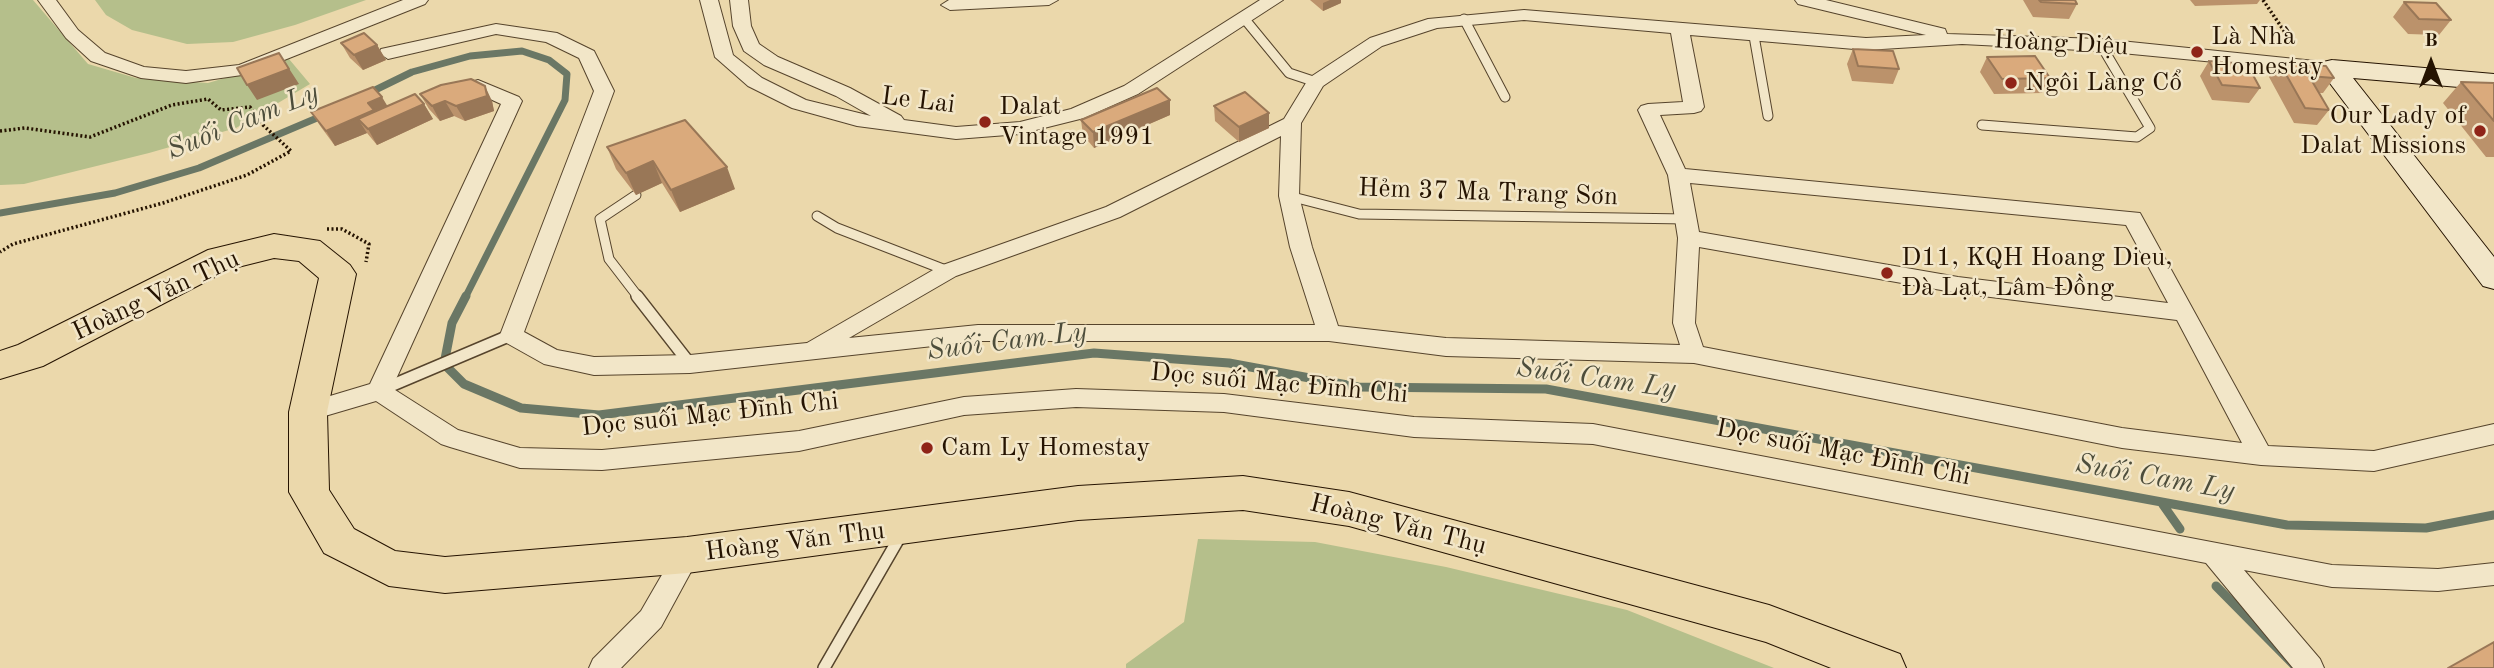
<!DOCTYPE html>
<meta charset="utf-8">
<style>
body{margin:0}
#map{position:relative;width:2494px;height:668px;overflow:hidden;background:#ebd8ab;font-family:"Old Standard TT",serif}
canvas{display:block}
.north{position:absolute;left:2396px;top:28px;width:70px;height:70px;-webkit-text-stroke:5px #f2e6c8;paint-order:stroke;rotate:0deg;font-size:19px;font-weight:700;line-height:28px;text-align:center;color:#251301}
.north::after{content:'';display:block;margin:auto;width:24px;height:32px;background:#251301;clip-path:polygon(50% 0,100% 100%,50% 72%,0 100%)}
</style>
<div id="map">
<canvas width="2494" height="668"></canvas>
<div class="north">B</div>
</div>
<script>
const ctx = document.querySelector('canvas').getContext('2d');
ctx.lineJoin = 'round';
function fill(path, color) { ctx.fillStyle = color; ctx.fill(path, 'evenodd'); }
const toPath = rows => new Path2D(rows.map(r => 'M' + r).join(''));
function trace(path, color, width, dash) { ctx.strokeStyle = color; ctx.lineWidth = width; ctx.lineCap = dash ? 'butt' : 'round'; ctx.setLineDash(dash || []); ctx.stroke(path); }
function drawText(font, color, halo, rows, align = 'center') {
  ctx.font = font + ' "Old Standard TT",serif'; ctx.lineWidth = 5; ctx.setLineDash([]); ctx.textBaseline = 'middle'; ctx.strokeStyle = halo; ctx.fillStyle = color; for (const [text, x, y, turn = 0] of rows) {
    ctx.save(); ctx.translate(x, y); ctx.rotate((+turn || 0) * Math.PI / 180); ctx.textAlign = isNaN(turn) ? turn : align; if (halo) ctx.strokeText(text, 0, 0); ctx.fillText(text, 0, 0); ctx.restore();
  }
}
fill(toPath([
 [0,0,33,0,88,64,136,78,208,83,289,59,310,84,236,128,149,153,24,184,0,185],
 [95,0,366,0,295,25,233,42,187,44,132,30,106,15],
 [1198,539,1315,542,1446,567,1627,610,1774,668,1126,668,1126,664,1184,622]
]), '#b5bf8b');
trace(toPath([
 [367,94,412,72,470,56,522,51,549,60,567,74,565,100,465,298],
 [0,213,115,193,199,168,324,115]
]), '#6a7765', 7);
trace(toPath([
 [466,296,452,323,444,364,464,384,521,408,599,415,1094,353,1229,363,1358,387,1546,389,2287,525,2426,528,2494,515],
 [2161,502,2180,529],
 [2216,586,2297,668]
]), '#6a7765', 9);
const laneFar1 = toPath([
 [1243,17,1289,73,1316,82],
 [1464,19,1505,97],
 [1754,36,1768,116],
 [1982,125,2137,137,2150,128,2101,45],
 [636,195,600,219,609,259,639,298],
 [1289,196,1359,214,1687,219],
 [817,216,837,228,948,271]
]);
const lane = toPath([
 [637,296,690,364],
 [381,390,511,335],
 [824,668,902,533]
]);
const street = toPath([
 [38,0,56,0,78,30,105,53,144,67,186,71,239,65,403,0,428,0,425,4,249,74,186,83,141,78,91,61,66,38,38,0],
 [700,0,718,0,733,55,762,78,806,100,871,116,836,96,764,65,744,51,733,26,730,0,748,0,751,26,759,44,778,57,850,88,901,116,904,120,956,127,1020,122,1071,109,1124,86,1260,0,1283,0,1138,94,1084,118,1020,134,956,139,857,126,792,108,748,86,715,57,700,0],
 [949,0,1058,0,1049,5,950,10,941,5,949,0],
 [1795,0,1826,0,1945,29,1947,34,2101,39,2315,61,2317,65,2308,71,2101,51,1962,44,1866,50,1690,35,1704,107,1701,111,1694,113,1660,115,1685,169,2140,213,2268,446,2374,451,2494,424,2494,444,2374,471,2261,465,2122,448,1694,363,1446,356,1329,341,978,341,690,373,594,375,544,364,503,341,500,335,594,91,579,58,546,42,496,34,388,59,379,53,381,49,496,24,557,33,594,51,614,91,524,332,557,350,594,357,690,355,807,343,940,266,1106,207,1284,119,1309,78,1370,38,1428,19,1524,10,1866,38,1926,35,1798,4,1795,0],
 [1524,20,1671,33,1683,102,1648,104,1641,106,1638,110,1668,175,1678,238,1673,323,1680,345,1446,338,1338,326,1312,247,1299,196,1301,123,1323,86,1382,46,1437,28,1524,20],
 [1281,136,1279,196,1290,247,1315,325,978,325,849,338,956,276,1120,217,1281,136],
 [1690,183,2126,225,2168,303,1958,277,1699,232,1690,183],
 [1699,247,1958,293,2177,320,2242,443,2122,428,1703,347,1695,323,1699,247],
 [478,80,519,97,522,101,392,388,458,430,520,448,602,450,799,431,964,397,1076,389,1224,394,1414,417,1593,424,2332,565,2438,569,2494,563,2494,585,2438,591,2332,587,2244,570,2320,659,2324,668,2293,668,2206,563,1593,444,1414,437,1224,412,1076,407,964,415,799,451,602,470,520,468,450,447,441,444,376,401,308,421,300,419,296,412,300,405,370,384,501,104,477,93,458,98,448,92,451,88,478,80],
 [687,544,696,547,700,555,661,627,621,668,589,668,593,659,641,611,678,547,687,544]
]);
const secondary = toPath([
 [2332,60,2494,74,2494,90,2353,78,2494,257,2494,289,2483,286,2323,74,2319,68,2323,62,2332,60]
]);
const primary = toPath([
 [274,234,320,241,350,265,356,274,327,412,329,490,354,529,395,551,445,557,687,537,1078,486,1243,476,1349,492,1769,605,1900,654,1906,668,1831,668,1766,642,1349,526,1243,510,1078,520,687,573,445,593,389,586,324,553,289,492,289,412,319,278,299,261,274,258,230,269,43,366,0,379,0,351,18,345,208,250,274,234]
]);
trace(laneFar1, '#56442c', 11);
trace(lane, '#56442c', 14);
trace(street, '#56442c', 2);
trace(secondary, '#251301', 2);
trace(primary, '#251301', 2);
trace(toPath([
 [2263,0,2293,44],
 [0,131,25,128,90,137,172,105,208,99,221,110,250,107,263,125,291,151,247,175,163,203,13,244,0,252],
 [327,229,342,229,369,244,366,262]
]), '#251301', 3.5, [2, 2.5]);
trace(laneFar1, '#f2e6c8', 9);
trace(lane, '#f2e6c8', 11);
fill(street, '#f2e6c8');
fill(secondary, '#f2e6c8');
fill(primary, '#ebd8ab');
fill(toPath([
 [1310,0,1341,0,1341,3,1323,11],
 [2023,0,2075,0,2077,4,2069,19,2033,17],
 [2190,0,2260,0,2257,4,2195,6],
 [2404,2,2451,20,2439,35,2408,34,2393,17],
 [341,43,377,45,386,60,363,70,350,58],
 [1853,49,1899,69,1893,84,1852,81,1847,64],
 [1987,57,2050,78,2042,93,1994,94,1980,72],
 [2209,61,2260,88,2249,103,2212,100,2200,76],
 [2279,62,2334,78,2323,93,2319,93,2329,110,2317,125,2294,123,2269,77],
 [2461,82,2494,83,2494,157,2486,157,2443,103],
 [420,94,492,101,494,111,465,121,454,116,440,121,429,109],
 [1170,100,1170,115,1094,148,1083,135,1081,120],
 [424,104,433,119,377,145,367,133,335,146,321,127,311,112],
 [1214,106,1269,128,1239,142,1215,121],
 [607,147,735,189,680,212,662,183,636,195,616,169]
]), '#bb926b');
fill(toPath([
 [1330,0,1341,0,1341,3,1323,11,1323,3],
 [377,45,386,60,363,70,354,55],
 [279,53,299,84,257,100,247,85],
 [485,86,492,101,494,111,465,121,456,106],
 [382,97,391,112,424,104,433,119,377,145,368,129,358,119,367,133,335,146,326,131,368,103],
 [1170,100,1170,115,1094,148,1093,132],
 [445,101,454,116,440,121,432,106],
 [1269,113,1269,128,1239,142,1239,127],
 [653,161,662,183,636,195,626,173],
 [727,167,735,189,680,212,671,190]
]), '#997757');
const building = toPath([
 [2039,0,2075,0,2077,4,2041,2,2039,0],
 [2404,2,2436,3,2451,20,2419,19,2404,2],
 [364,33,377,45,354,55,341,43,364,33],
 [1853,49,1893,51,1899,69,1858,66,1853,49],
 [279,53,289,69,247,85,237,68,279,53],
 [2035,56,2050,78,2002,79,1987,57,2035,56],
 [2209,61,2247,64,2260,88,2222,85,2209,61],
 [2279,62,2326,66,2334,78,2309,76,2329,110,2305,108,2279,62],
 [471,79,485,86,487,96,456,106,445,101,432,106,420,94,441,85,471,79],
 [2461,82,2494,83,2494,121,2461,82],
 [373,87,382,97,368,103,374,110,326,131,311,112,373,87],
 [1157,88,1170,100,1093,132,1081,120,1157,88],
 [1245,92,1269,113,1239,127,1214,106,1245,92],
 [415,94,424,104,368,129,358,119,415,94],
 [685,120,727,167,671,190,653,161,626,173,607,147,685,120],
 [2494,642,2494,668,2448,668,2494,642]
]);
fill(building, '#daaa7c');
trace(building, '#997757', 2);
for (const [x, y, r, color] of [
 [2197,52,7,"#8f2418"],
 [2011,83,7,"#8f2418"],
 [985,122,7,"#8f2418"],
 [2480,131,7,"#8f2418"],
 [1887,273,7,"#8f2418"],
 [927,448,7,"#8f2418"]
]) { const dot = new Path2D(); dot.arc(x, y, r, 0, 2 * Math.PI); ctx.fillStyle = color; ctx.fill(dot); trace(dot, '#f2e6c8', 2.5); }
drawText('26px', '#251301', '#f2e6c8', [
 ["Là Nhà",2211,37],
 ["Homestay",2211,67],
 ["Ngôi Làng Cổ",2025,83],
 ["Dalat",999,107],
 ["Vintage 1991",999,137],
 ["Our Lady of",2466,116,"right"],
 ["Dalat Missions",2466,146,"right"],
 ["D11, KQH Hoang Dieu,",1901,258],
 ["Đà Lạt, Lâm Đồng",1901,288],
 ["Cam Ly Homestay",941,448]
], 'left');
drawText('26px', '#251301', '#f2e6c8', [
 ["Hoàng Diệu",2061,44,3],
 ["Le Lai",918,101,7],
 ["Hẻm 37 Ma Trang Sơn",1488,193,2],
 ["Hoàng Văn Thụ",156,296,-25],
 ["Dọc suối Mạc Đĩnh Chi",1279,384,5],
 ["Dọc suối Mạc Đĩnh Chi",710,415,-6],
 ["Dọc suối Mạc Đĩnh Chi",1843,453,11],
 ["Hoàng Văn Thụ",1398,525,14],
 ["Hoàng Văn Thụ",795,542,-7]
]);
drawText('italic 28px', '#4d4d3b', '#f2e6c8', [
 ["Suối Cam Ly",243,122,-22],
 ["Suối Cam Ly",1007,342,-7],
 ["Suối Cam Ly",1596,379,8],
 ["Suối Cam Ly",2155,478,10]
]);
</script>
